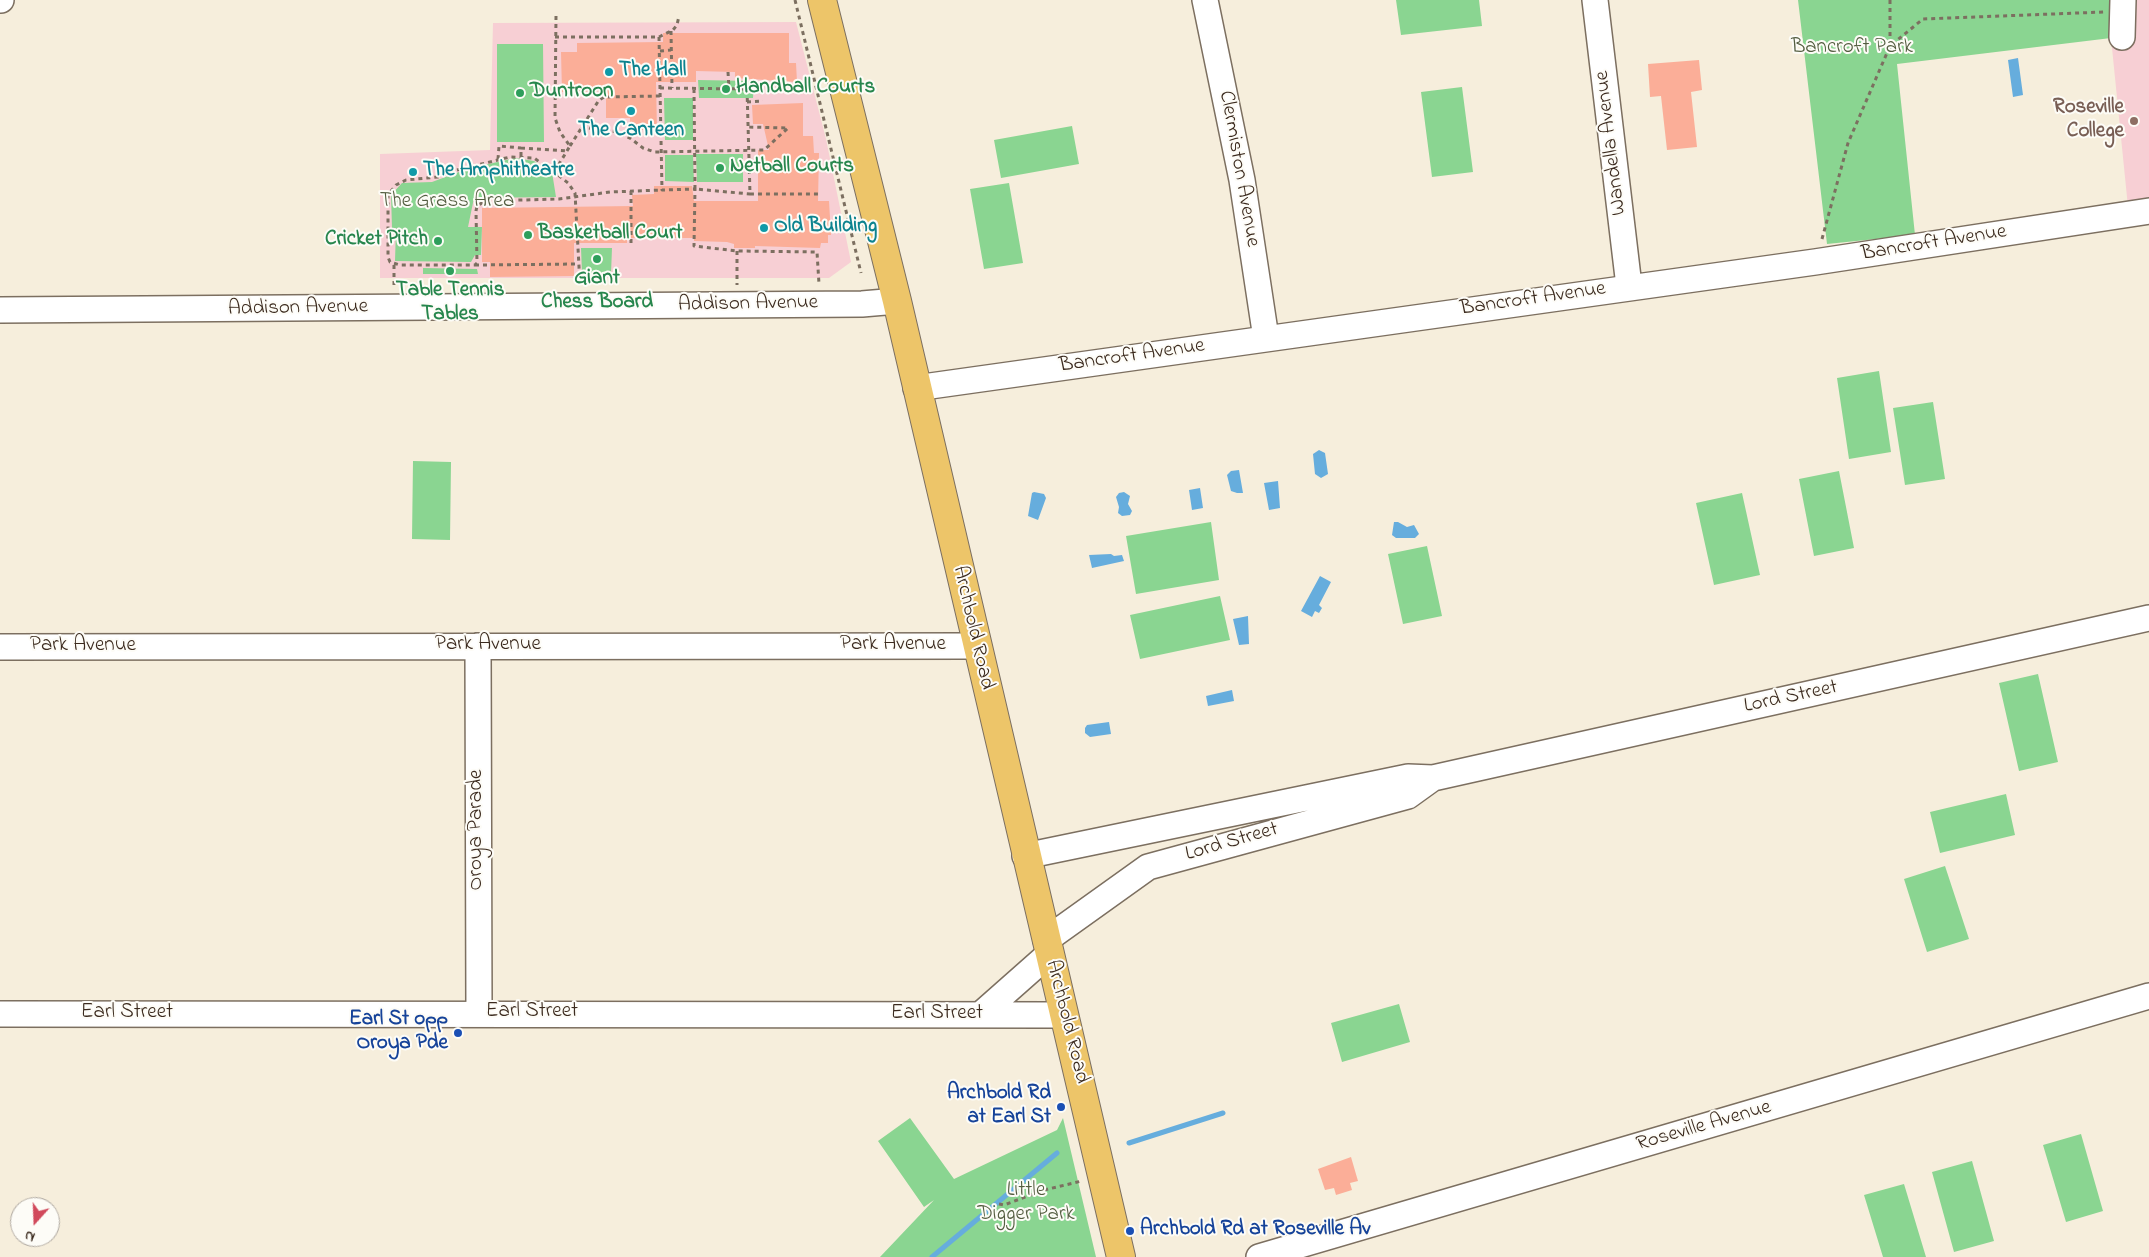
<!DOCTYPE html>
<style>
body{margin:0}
#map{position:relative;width:2149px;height:1257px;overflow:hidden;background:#f6eedc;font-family:"Indie Flower",sans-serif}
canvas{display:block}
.north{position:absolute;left:10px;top:1197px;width:50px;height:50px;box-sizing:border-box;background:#fdfcf7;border:1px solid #afa8a0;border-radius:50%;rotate:200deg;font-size:14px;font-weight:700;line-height:20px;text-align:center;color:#3b2a1e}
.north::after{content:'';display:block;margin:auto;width:18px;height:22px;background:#d1495b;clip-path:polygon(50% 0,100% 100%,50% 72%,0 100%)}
</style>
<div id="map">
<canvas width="2149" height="1257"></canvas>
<div class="north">N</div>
</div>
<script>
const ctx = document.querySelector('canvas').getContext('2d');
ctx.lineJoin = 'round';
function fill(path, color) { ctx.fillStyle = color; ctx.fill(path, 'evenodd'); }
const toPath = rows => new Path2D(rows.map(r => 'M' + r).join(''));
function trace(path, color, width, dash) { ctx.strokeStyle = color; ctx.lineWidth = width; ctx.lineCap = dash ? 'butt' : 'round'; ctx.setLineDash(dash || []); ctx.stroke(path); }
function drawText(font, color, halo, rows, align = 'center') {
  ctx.font = font + ' "Indie Flower",sans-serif'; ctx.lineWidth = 4; ctx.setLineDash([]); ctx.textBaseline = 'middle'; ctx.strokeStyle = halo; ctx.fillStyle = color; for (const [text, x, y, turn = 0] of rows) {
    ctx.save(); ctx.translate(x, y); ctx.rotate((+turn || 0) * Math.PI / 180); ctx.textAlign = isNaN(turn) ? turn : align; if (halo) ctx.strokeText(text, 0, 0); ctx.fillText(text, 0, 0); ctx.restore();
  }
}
fill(toPath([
 [2130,0,2149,0,2149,202,2128,207,2111,38],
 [796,22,826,139,851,262,829,278,380,278,380,154,490,150,493,23]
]), '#f7cfd4');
fill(toPath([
 [1396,0,1479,0,1482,26,1401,35],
 [1798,0,2111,0,2111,38,1897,64,1915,235,1827,244],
 [497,44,543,44,544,142,497,142],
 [698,80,754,81,753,98,699,98],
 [1462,87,1473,172,1432,177,1421,92],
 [664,98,693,98,693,140,665,140],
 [1072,126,1079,164,1001,178,994,140],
 [696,154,743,154,743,182,697,182],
 [665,155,693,155,694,182,665,181],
 [515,158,534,161,552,172,556,197,474,198,468,227,482,227,481,255,475,255,471,262,395,261,396,228,392,228,391,195,402,183,432,182,467,169],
 [1009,183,1023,263,984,269,970,189],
 [581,248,612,248,611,274,582,273],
 [423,268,477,269,478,274,423,274],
 [1879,371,1891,452,1849,459,1837,378],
 [1933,402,1945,479,1905,485,1893,408],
 [413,461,451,462,450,540,412,539],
 [1839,471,1854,548,1814,556,1799,479],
 [1742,493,1760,575,1714,585,1696,503],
 [1211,522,1219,580,1136,594,1126,536],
 [1427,546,1442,616,1403,624,1388,554],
 [1220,596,1230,640,1140,659,1130,615],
 [2038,674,2058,762,2019,771,1999,683],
 [2006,794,2015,835,1940,853,1930,812],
 [1945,866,1969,939,1927,952,1904,879],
 [1399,1004,1410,1042,1342,1062,1331,1023],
 [910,1118,954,1179,1057,1130,1063,1118,1096,1257,880,1257,934,1200,924,1207,878,1141],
 [2081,1134,2103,1211,2066,1222,2043,1145],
 [1972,1161,1994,1241,1954,1252,1932,1172],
 [1904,1184,1926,1257,1883,1257,1864,1195]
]), '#8ad591');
fill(toPath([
 [2018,58,2023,95,2013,97,2008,60],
 [1319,450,1325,453,1328,474,1321,478,1315,474,1313,454],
 [1239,470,1243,493,1237,493,1231,491,1227,475,1231,471],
 [1278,481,1280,508,1269,510,1264,483],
 [1200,488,1203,508,1192,510,1189,490],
 [1034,492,1044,494,1046,498,1038,520,1028,516,1032,493],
 [1124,492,1130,496,1128,504,1132,511,1130,515,1122,516,1118,513,1119,507,1116,497,1119,493],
 [1394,522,1398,522,1407,527,1414,525,1419,534,1415,538,1396,538,1392,535],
 [1111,554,1114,556,1122,555,1124,561,1092,568,1089,555],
 [1320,576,1331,582,1319,605,1322,608,1319,613,1315,611,1312,617,1301,611],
 [1248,616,1249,644,1239,645,1233,619],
 [1232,690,1234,701,1208,706,1206,696],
 [1109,722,1111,734,1090,737,1085,733,1085,728,1087,725]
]), '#66addd');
trace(toPath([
 [1129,1143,1223,1113],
 [932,1257,1057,1153]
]), '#66addd', 5);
fill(toPath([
 [663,33,789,33,789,63,796,63,797,82,735,78,735,72,696,71,696,82,656,82,657,130,630,130,630,118,606,118,606,91,562,92,561,52,577,52,577,43,663,42],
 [1699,60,1702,90,1691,92,1697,147,1667,150,1661,96,1650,97,1648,64],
 [803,103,803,136,813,136,814,153,819,153,818,201,829,201,831,235,828,235,828,243,821,243,820,248,755,246,755,248,734,248,734,244,727,242,694,241,694,238,627,238,627,243,574,243,574,276,490,277,490,262,482,262,482,208,633,206,632,195,654,194,654,186,692,186,694,201,758,201,758,150,769,150,763,124,753,124,752,105],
 [1351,1157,1358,1181,1350,1183,1352,1190,1336,1195,1334,1188,1325,1190,1318,1169]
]), '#fbae98');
const minor = toPath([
 [0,0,1,0],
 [1205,0,1242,180,1266,338],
 [1595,0,1629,286],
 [2122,37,2123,0],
 [0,310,862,304,897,301],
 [916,388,1815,262,2149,211],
 [478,646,479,1013],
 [0,647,977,646],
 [1025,856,1408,777,1433,778,2149,618],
 [1046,940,1148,867,1408,796,1433,778],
 [0,1014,1064,1015],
 [980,1015,1049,954],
 [1259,1257,2149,996]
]);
const major = toPath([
 [822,0,897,301,1121,1257]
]);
trace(minor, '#7c6f60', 28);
trace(major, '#7c6f60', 30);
trace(toPath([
 [795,0,861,273],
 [1890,0,1890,46],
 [556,16,555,118,560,132,570,146,556,169,558,175,568,183,575,193,580,285],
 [671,31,672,88],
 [555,37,659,37,673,30,677,25,679,16],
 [659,37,662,190,695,189,694,246,737,251,817,252,819,284],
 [660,51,671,50],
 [728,72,729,89],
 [660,88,747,89,750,194,818,194],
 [694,89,695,189,750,194],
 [747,102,763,101],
 [581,127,613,131,630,138,643,148,655,152,764,150,788,128,748,127],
 [570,146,599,100,604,97,660,96],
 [521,156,521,148,567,151],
 [498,159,499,146,521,148],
 [558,175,534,158,510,157,453,171,438,177,406,180,396,185,388,195,388,257,390,262,400,265,475,265,477,263,476,211,477,206,485,201,559,199,610,192,662,190],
 [631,191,631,243],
 [1822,239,1848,143,1890,46,1923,19,2104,12],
 [737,251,737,285],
 [475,265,579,264],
 [394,285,394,264],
 [999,1204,1004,1205,1044,1190,1082,1181]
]), '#7c6f60', 3, [4, 4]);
trace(minor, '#fff', 25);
trace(major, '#edc569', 28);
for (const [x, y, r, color] of [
 [609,72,5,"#0f9aa8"],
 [726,89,5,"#2e9e5b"],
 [520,93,5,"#2e9e5b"],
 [631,111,5,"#0f9aa8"],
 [2134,121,5,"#8d6e63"],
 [720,168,5,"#2e9e5b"],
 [413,172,5,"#0f9aa8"],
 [764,228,5,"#0f9aa8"],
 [528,235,5,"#2e9e5b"],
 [438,241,5,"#2e9e5b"],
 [597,259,5,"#2e9e5b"],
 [450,271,5,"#2e9e5b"],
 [458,1033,5,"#1a4fb4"],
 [1061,1107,5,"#1a4fb4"],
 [1130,1231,5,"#1a4fb4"]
]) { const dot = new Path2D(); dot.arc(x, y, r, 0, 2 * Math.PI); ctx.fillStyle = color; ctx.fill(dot); trace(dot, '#fdfcf7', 2); }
drawText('21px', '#535d40', '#fdfcf7', [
 ["Bancroft Park",1852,49],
 ["The Grass Area",447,203],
 ["Little",1026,1192],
 ["Digger Park",1026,1216]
]);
drawText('bold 21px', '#0d838f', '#fdfcf7', [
 ["The Hall",619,72],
 ["The Canteen",631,132,"center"],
 ["The Amphitheatre",423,172],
 ["Old Building",774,228]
], 'left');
drawText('bold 21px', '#27864d', '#fdfcf7', [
 ["Handball Courts",736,89],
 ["Duntroon",530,93],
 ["Netball Courts",730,168],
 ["Basketball Court",538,235],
 ["Cricket Pitch",428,241,"right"],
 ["Giant",597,280,"center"],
 ["Chess Board",597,304,"center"],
 ["Table Tennis",450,292,"center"],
 ["Tables",450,316,"center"]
], 'left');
drawText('bold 21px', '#785e54', '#fdfcf7', [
 ["Roseville",2124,109],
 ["College",2124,133]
], 'right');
drawText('21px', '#3b2a1e', '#fdfcf7', [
 ["Wandella Avenue",1612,143,-97],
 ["Clermiston Avenue",1238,169,80],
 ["Bancroft Avenue",1934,244,-9],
 ["Bancroft Avenue",1533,300,-8],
 ["Addison Avenue",748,305,-1],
 ["Addison Avenue",298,309,-1],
 ["Bancroft Avenue",1132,357,-8],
 ["Archbold Road",972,628,77],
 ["Park Avenue",488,646],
 ["Park Avenue",893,646],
 ["Park Avenue",83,647],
 ["Lord Street",1791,698,-12],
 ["Oroya Parade",478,830,-90],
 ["Lord Street",1232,843,-16],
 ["Earl Street",532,1013],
 ["Earl Street",127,1014],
 ["Earl Street",937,1015],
 ["Archbold Road",1066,1022,76],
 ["Roseville Avenue",1704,1127,-16]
]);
drawText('bold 21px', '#164399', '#fdfcf7', [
 ["Earl St opp",448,1021],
 ["Oroya Pde",448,1045],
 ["Archbold Rd",1051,1095],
 ["at Earl St",1051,1119],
 ["Archbold Rd at Roseville Av",1140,1231,"left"]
], 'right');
</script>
